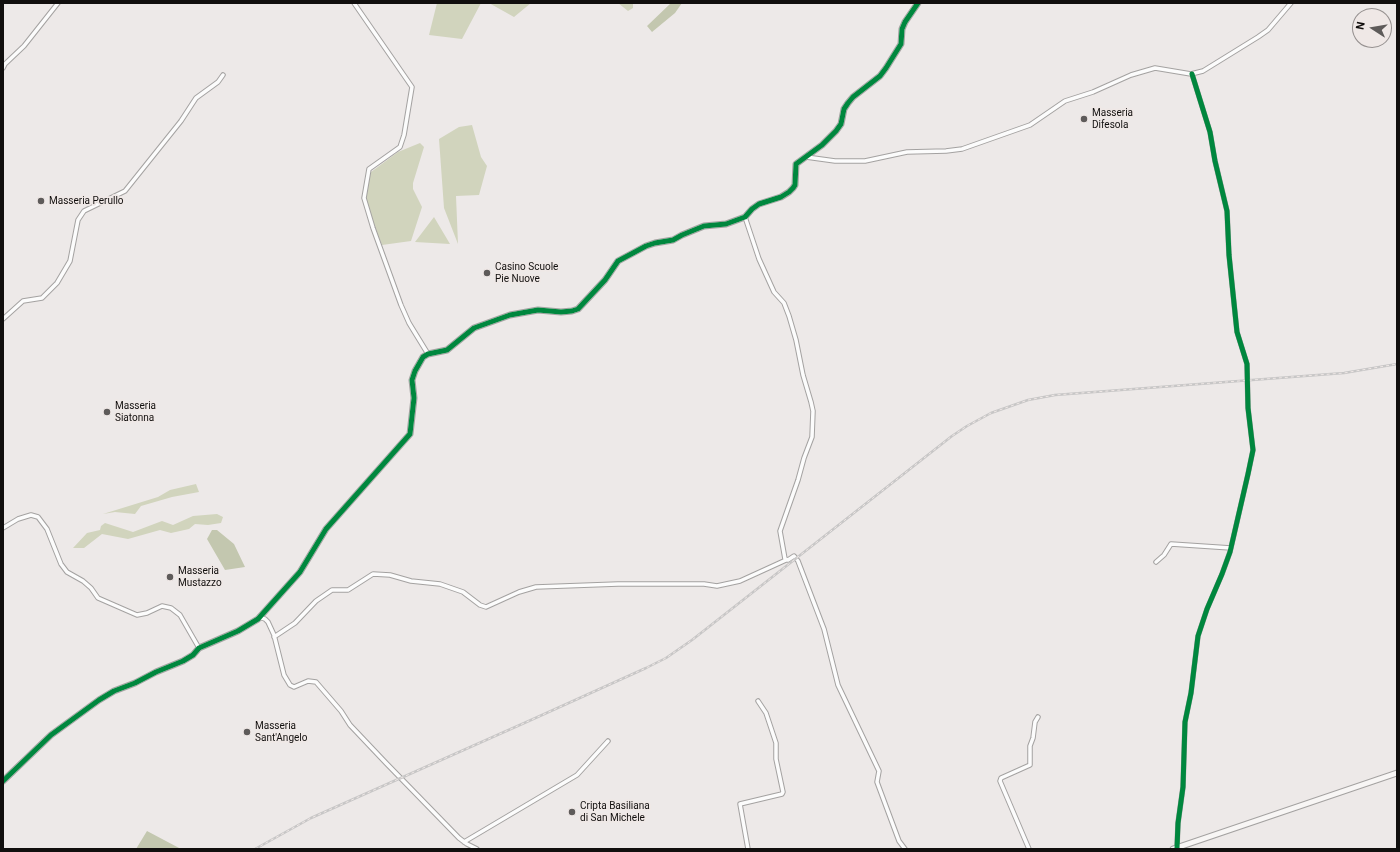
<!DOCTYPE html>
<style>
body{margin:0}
#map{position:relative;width:1400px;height:852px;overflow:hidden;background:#ede9e8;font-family:Roboto,sans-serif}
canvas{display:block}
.frame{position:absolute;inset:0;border:4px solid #110f0e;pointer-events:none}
.north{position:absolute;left:1352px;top:8px;width:40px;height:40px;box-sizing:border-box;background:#efe8e6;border:1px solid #969190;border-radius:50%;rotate:282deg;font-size:11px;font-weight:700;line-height:16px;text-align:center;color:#110f0e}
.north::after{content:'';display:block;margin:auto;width:14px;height:18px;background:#5e5b5a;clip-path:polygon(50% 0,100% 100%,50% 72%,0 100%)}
</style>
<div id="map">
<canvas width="1400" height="852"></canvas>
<div class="frame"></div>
<div class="north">N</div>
</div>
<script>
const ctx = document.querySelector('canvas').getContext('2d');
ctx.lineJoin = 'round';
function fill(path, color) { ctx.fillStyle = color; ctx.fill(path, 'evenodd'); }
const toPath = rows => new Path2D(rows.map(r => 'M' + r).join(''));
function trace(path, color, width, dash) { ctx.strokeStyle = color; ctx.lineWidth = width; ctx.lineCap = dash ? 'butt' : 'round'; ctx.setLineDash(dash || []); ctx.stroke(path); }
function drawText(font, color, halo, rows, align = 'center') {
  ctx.font = font + ' Roboto,sans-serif'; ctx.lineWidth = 3.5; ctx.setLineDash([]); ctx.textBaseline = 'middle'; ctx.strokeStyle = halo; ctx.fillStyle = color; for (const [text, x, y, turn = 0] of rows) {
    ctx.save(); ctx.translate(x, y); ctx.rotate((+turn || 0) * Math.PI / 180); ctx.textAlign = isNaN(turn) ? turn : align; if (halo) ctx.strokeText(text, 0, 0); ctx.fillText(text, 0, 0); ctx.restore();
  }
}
fill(toPath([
 [437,3,481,3,462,39,429,35],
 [489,3,531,3,514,17],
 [618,3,633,3,633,8,628,11],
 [472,125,481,157,487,166,479,195,456,196,458,244,444,208,439,139,459,127],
 [420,143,424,147,413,183,413,189,422,207,411,241,382,245,364,200,371,172,398,152],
 [434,217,450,244,415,242],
 [196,484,199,492,172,497,141,506,135,514,115,512,103,514,158,497,170,490],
 [217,514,223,517,221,523,208,525,195,524,189,529,171,533,160,530,128,539,102,534,84,548,73,548,87,533,100,530,101,526,105,523,133,532,162,521,173,525,193,516]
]), '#d1d4bd');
fill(toPath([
 [671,3,682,3,675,13,652,32,647,26],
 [212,530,217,530,234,544,245,567,225,570,207,539],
 [147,831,181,849,136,849]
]), '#c3c7af');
const street = toPath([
 [354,3,412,87,404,135,400,147,369,169,364,198,373,228,401,305,409,323,428,354],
 [3,68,5,64,24,46,58,3],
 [806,157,835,161,865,161,907,152,946,151,962,149,1030,125,1065,101,1093,92,1131,75,1155,68,1191,74,1203,71,1258,37,1268,30,1291,3],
 [745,217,759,259,774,292,784,303,789,316,796,340,803,375,811,402,813,411,812,437,804,458,798,480,780,531,785,559,788,560,794,556,798,561,824,629,838,685,879,771,877,782,899,841,905,849],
 [3,319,23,301,42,298,57,283,70,261,78,220,84,211,125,191,181,121,196,98,218,82,223,75],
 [3,528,18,519,31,515,38,517,47,529,61,564,67,572,83,581,91,588,98,598,137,615,147,613,162,606,171,608,180,615,199,648],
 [1156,562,1164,555,1171,544,1231,548],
 [259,617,265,619,268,622,274,635,284,675,290,685,294,687,308,681,316,682,341,711,350,725,386,763,459,838,467,844,477,849],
 [274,637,295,623,316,601,332,590,348,590,373,574,390,575,411,581,440,584,463,592,480,605,486,607,519,592,536,587,618,584,704,584,717,586,740,581,786,560],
 [464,842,577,775,608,741],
 [1177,848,1178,823,1183,787,1185,722,1191,693,1198,636,1207,609,1222,574,1230,552,1248,474,1253,450,1248,408,1247,364,1237,332,1229,255,1227,211,1215,161,1210,132,1192,74],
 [748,849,740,804,782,794,783,792,776,759,776,743,766,713,758,701],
 [1029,849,1000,781,1001,778,1030,765,1030,746,1033,738,1035,722,1038,717]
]);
const secondary = toPath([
 [3,781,51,735,99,700,114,691,135,683,156,672,183,661,193,655,199,648,238,631,258,619,300,572,326,529,410,434,414,398,412,380,415,371,423,357,428,354,447,350,474,328,510,315,538,310,561,312,572,311,578,309,605,280,618,261,633,253,646,246,655,243,673,240,682,235,704,226,726,224,745,217,752,209,759,204,781,197,789,192,793,188,795,185,796,164,822,145,836,131,841,124,844,109,848,103,853,97,880,76,886,68,901,44,902,29,905,22,918,3],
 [1173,849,1397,773]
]);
trace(street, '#a4a2a1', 5.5);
trace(secondary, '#a4a2a1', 7);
trace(street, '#fcfcfc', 3.5);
trace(secondary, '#f8f6f5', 5);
const rail = toPath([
 [255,849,311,818,531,720,646,668,666,658,692,640,952,436,967,426,991,413,1028,400,1055,395,1344,373,1397,364]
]);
trace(rail, '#c7c6c6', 2.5);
trace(rail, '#efe8e6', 1, [3]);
trace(toPath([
 [3,781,51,735,99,700,114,691,135,683,156,672,183,661,193,655,199,648,238,631,258,619,300,572,326,529,410,434,414,398,412,380,415,371,423,357,428,354,447,350,474,328,510,315,538,310,561,312,572,311,578,309,605,280,618,261,633,253,646,246,655,243,673,240,682,235,704,226,726,224,745,217,752,209,759,204,781,197,789,192,793,188,795,185,796,164,822,145,836,131,841,124,844,109,848,103,853,97,880,76,886,68,901,44,902,29,905,22,918,3],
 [1177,848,1178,823,1183,787,1185,722,1191,693,1198,636,1207,609,1222,574,1230,552,1248,474,1253,450,1248,408,1247,364,1237,332,1229,255,1227,211,1215,161,1210,132,1192,74]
]), '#00873e', 5);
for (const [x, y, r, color] of [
 [1084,119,4,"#5e5b5a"],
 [41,201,4,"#5e5b5a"],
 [487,273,4,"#5e5b5a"],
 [107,412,4,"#5e5b5a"],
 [170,577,4,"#5e5b5a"],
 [247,732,4,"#5e5b5a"],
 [572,812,4,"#5e5b5a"]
]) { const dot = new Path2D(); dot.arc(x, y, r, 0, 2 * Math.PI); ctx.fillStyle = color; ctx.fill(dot); trace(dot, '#efe8e6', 1.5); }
drawText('10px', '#110f0e', '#efe8e6', [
 ["Masseria",1092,113],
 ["Difesola",1092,125],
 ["Masseria Perullo",49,201],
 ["Casino Scuole",495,267],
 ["Pie Nuove",495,279],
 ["Masseria",115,406],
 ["Siatonna",115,418],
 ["Masseria",178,571],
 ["Mustazzo",178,583],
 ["Masseria",255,726],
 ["Sant'Angelo",255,738],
 ["Cripta Basiliana",580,806],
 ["di San Michele",580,818]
], 'left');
</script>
